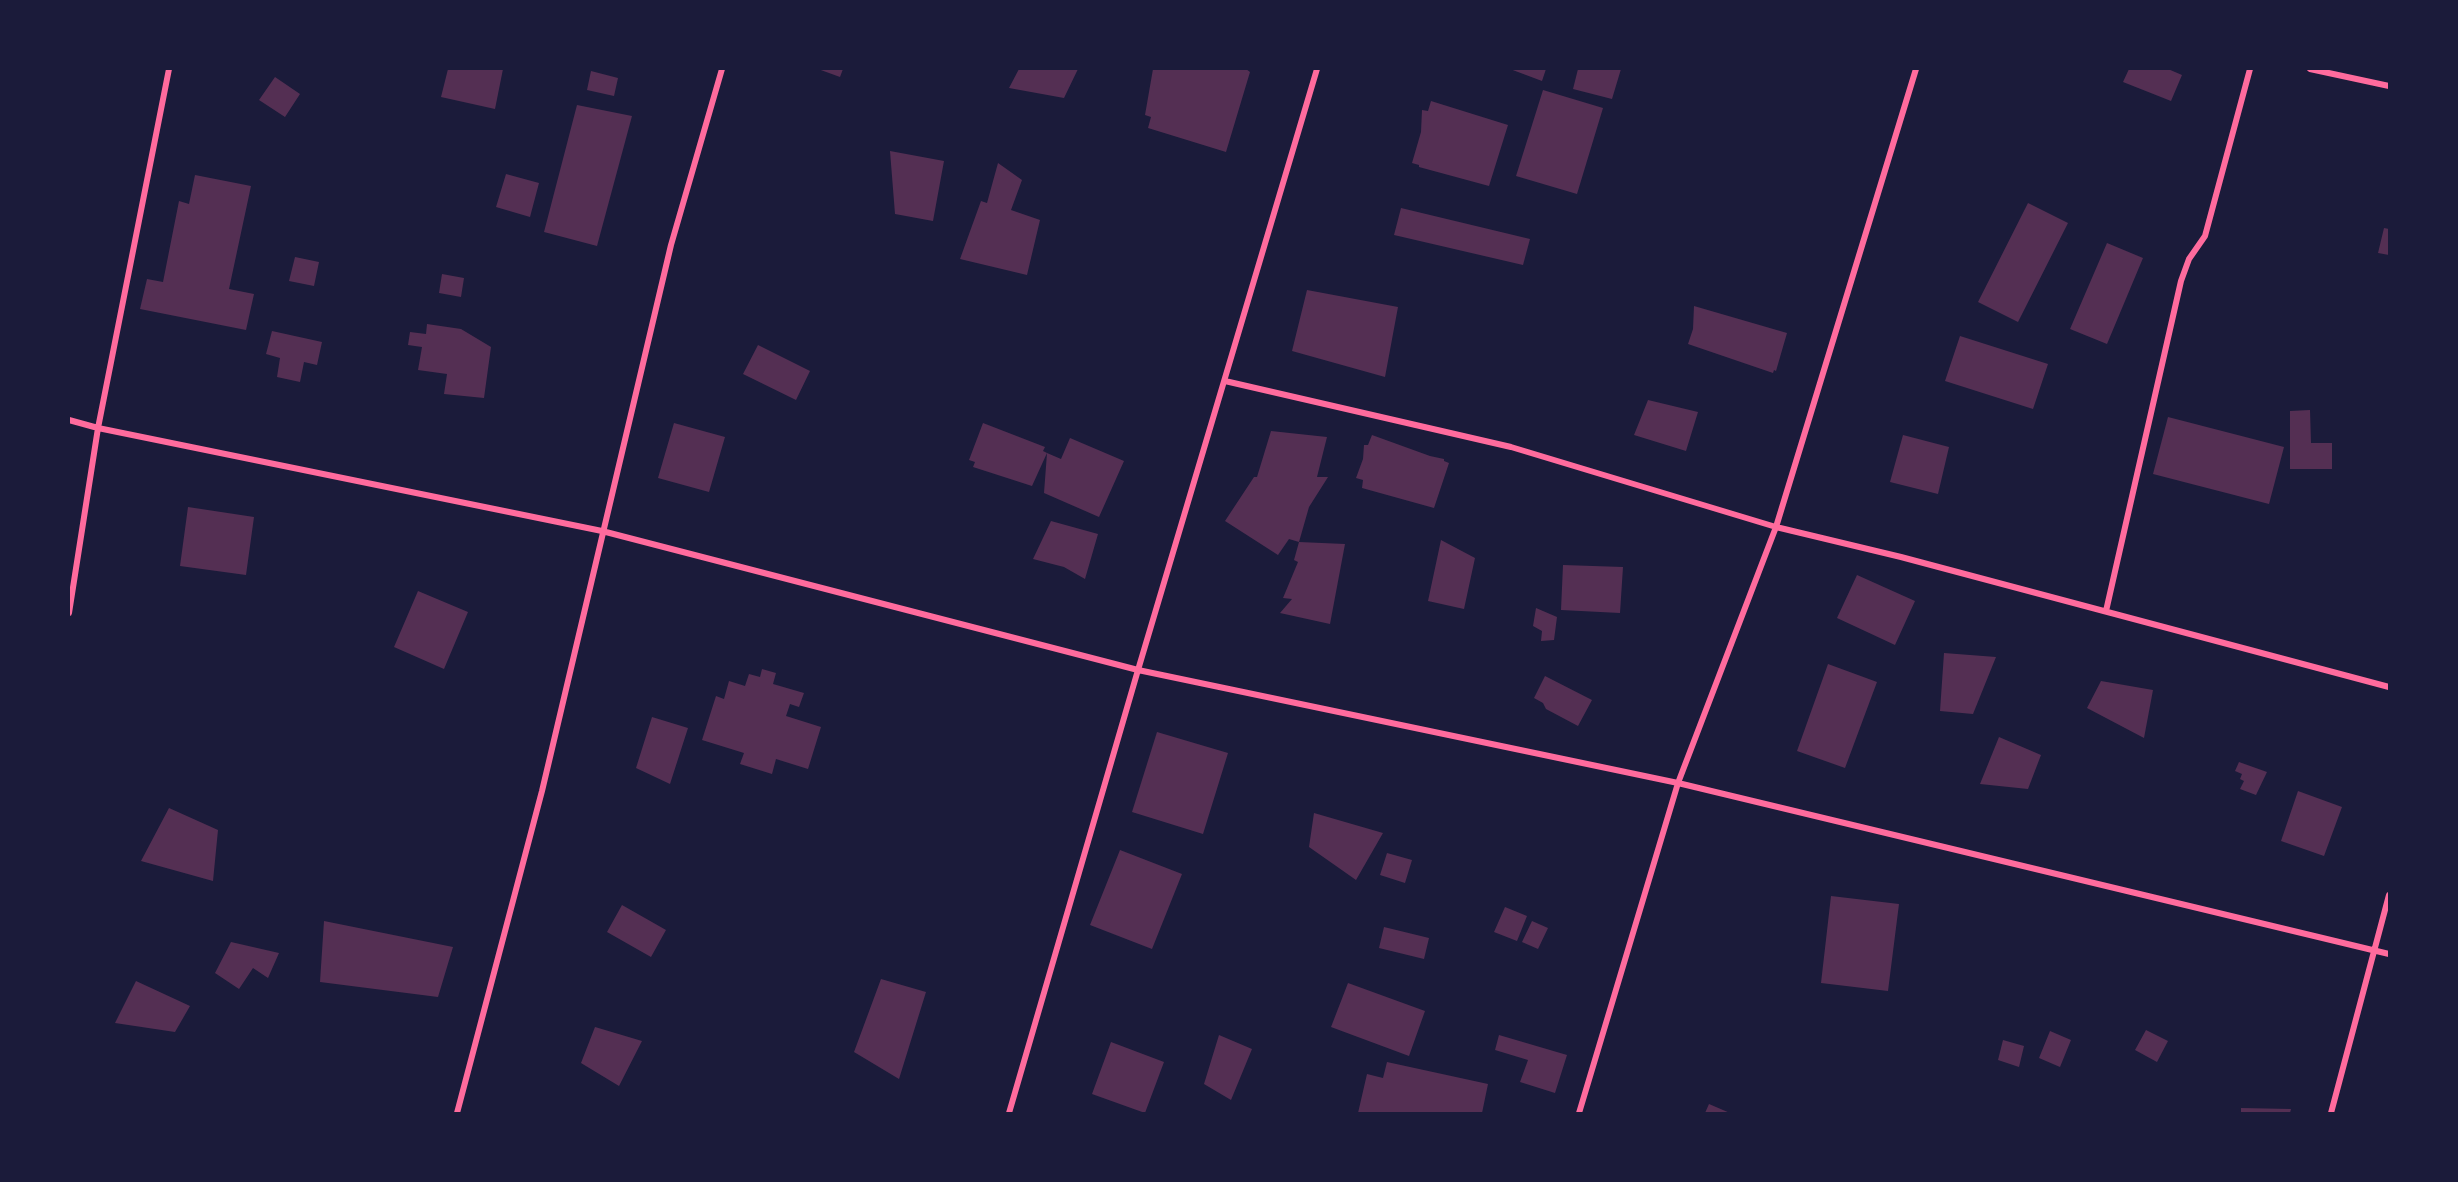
<!DOCTYPE html>
<style>
body{margin:0}
#map{position:relative;width:2458px;height:1182px;overflow:hidden;background:#1b1b3a;font-family:"Nunito Sans",sans-serif}
canvas{display:block}
.frame{position:absolute;inset:0;border:70px solid #1b1b3a;pointer-events:none}
</style>
<div id="map">
<canvas width="2458" height="1182"></canvas>
<div class="frame"></div>
</div>
<script>
const ctx = document.querySelector('canvas').getContext('2d');
ctx.lineJoin = 'round';
function fill(path, color) { ctx.fillStyle = color; ctx.fill(path, 'evenodd'); }
const toPath = rows => new Path2D(rows.map(r => 'M' + r).join(''));
function trace(path, color, width, dash) { ctx.strokeStyle = color; ctx.lineWidth = width; ctx.lineCap = dash ? 'butt' : 'round'; ctx.setLineDash(dash || []); ctx.stroke(path); }
fill(toPath([
 [448,69,503,69,495,109,441,97],
 [818,69,843,69,840,77],
 [1019,69,1078,69,1064,98,1009,88],
 [1153,69,1246,69,1250,72,1226,152,1148,128,1151,117,1145,115],
 [1510,69,1546,69,1542,81],
 [1578,69,1621,69,1612,99,1573,89],
 [2129,69,2168,69,2182,75,2171,101,2123,82],
 [591,71,618,78,614,96,587,90],
 [275,77,300,94,285,117,259,100],
 [1543,90,1603,108,1577,194,1516,176],
 [1431,101,1508,125,1489,186,1419,167,1419,165,1412,163,1421,132,1422,110,1428,111],
 [577,105,632,116,597,246,544,232],
 [890,151,944,161,933,221,895,214],
 [998,163,1022,180,1011,210,1040,220,1027,275,960,259,981,201,987,203],
 [506,174,539,183,530,217,496,207],
 [195,175,251,186,229,289,254,294,246,330,140,309,147,279,163,282,179,201,189,204],
 [2028,203,2068,223,2018,322,1978,302],
 [1401,208,1530,239,1523,265,1394,235],
 [2384,228,2389,229,2389,255,2378,253],
 [2107,243,2143,258,2107,344,2070,329],
 [295,257,319,262,314,286,289,281],
 [442,274,464,278,461,297,439,293],
 [1307,290,1398,307,1385,377,1292,351],
 [1694,306,1787,333,1776,371,1774,370,1773,373,1688,344,1693,329],
 [427,324,461,329,491,347,484,398,444,394,447,374,418,370,422,347,408,345,410,332,426,334],
 [272,331,322,342,317,365,304,362,300,382,277,377,280,358,266,354],
 [1960,336,2048,364,2033,409,1945,381],
 [758,345,810,371,796,400,743,374],
 [1648,400,1698,412,1686,451,1634,435],
 [2310,410,2311,443,2332,443,2332,469,2290,469,2290,411],
 [2168,417,2284,447,2269,504,2153,474],
 [674,423,725,437,709,492,658,478],
 [983,423,1045,447,1043,451,1047,453,1061,459,1070,438,1124,461,1099,517,1044,493,1047,453,1032,486,973,467,975,462,969,460],
 [1271,431,1327,437,1317,477,1328,477,1309,507,1299,542,1289,539,1278,555,1225,521,1254,477,1257,477],
 [1372,435,1430,456,1444,459,1444,461,1449,463,1434,508,1362,488,1363,480,1356,478,1363,459,1364,445,1368,445],
 [1903,435,1949,447,1938,494,1890,482],
 [188,507,254,517,246,575,180,566],
 [1051,521,1098,534,1085,579,1064,567,1033,559],
 [1441,540,1475,558,1464,609,1428,601],
 [1299,542,1345,544,1330,624,1280,613,1292,599,1283,598,1298,562,1294,560],
 [1563,565,1623,567,1620,613,1561,610],
 [1857,575,1915,601,1895,645,1837,618],
 [418,591,468,612,444,669,394,647],
 [1536,608,1557,617,1554,640,1541,641,1542,631,1533,626],
 [1944,653,1996,657,1973,714,1940,711],
 [1828,664,1877,682,1845,768,1797,751],
 [762,669,776,673,773,684,804,693,799,707,790,704,786,716,821,727,808,769,776,759,772,774,740,764,744,753,702,740,716,696,724,699,729,681,745,686,749,674,760,677],
 [1545,676,1592,700,1578,726,1546,709,1543,703,1534,698],
 [2101,681,2153,690,2144,738,2087,708],
 [652,717,688,728,670,784,636,768],
 [1157,732,1228,753,1203,834,1132,812],
 [1999,737,2041,755,2028,789,1980,784],
 [2239,762,2267,772,2256,795,2240,789,2244,781,2240,779,2242,774,2235,771],
 [2298,791,2342,807,2324,856,2281,841],
 [169,808,218,830,213,881,141,861],
 [1314,813,1383,833,1356,880,1309,847],
 [1120,850,1182,874,1152,949,1090,925],
 [1387,853,1412,860,1405,883,1380,875],
 [1831,896,1899,904,1888,991,1821,983],
 [622,905,666,930,651,957,607,932],
 [1505,907,1527,916,1517,941,1494,932],
 [324,921,453,947,438,997,320,982],
 [1532,921,1548,928,1538,949,1522,942],
 [1384,927,1429,938,1424,959,1379,948],
 [231,942,279,953,268,978,253,968,239,989,215,973],
 [881,979,926,992,899,1079,854,1052],
 [136,981,190,1006,175,1032,115,1023],
 [1348,983,1425,1011,1409,1056,1331,1027],
 [595,1027,642,1041,619,1086,581,1063],
 [2146,1030,2168,1041,2157,1062,2135,1050],
 [2050,1031,2071,1040,2060,1067,2039,1058],
 [1219,1035,1252,1049,1231,1100,1204,1084],
 [1499,1035,1567,1055,1555,1093,1520,1082,1528,1060,1495,1050],
 [2003,1040,2024,1046,2019,1067,1998,1060],
 [1111,1042,1164,1062,1145,1113,1092,1094],
 [1387,1062,1488,1084,1482,1113,1358,1113,1367,1074,1383,1078],
 [1709,1104,1730,1113,1705,1113],
 [2241,1108,2291,1109,2290,1113,2241,1113]
]), '#542f53');
trace(toPath([
 [2310,69,2389,86],
 [1225,381,1511,447,1776,527,1901,557,2389,687],
 [69,420,98,428,602,531,1138,670,1678,783,2389,954],
 [2106,611,2181,281,2189,259,2205,236,2250,69],
 [69,613,98,428,169,69],
 [457,1113,542,791,671,245,722,69],
 [1009,1113,1138,670,1317,69],
 [1579,1113,1678,783,1776,527,1916,69],
 [2331,1113,2389,895]
]), '#ff6b9d', 6);
</script>
